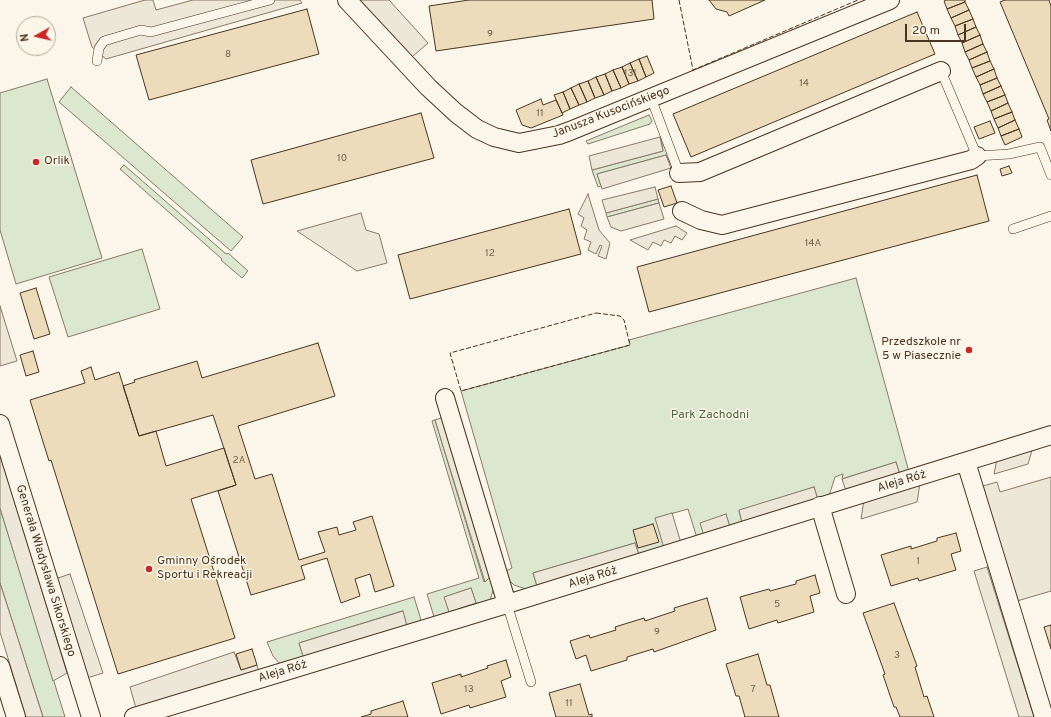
<!DOCTYPE html>
<html>
<head>
<meta charset="utf-8">
<style>
	body { margin:0 }
	#map { position:relative; width:1051px; height:717px; overflow:hidden; background:#fbf6e9; font-family:Overpass,sans-serif }
	canvas { display:block }
	.north { position:absolute; left:16px; top:16px; width:40px; height:40px; box-sizing:border-box; background:#fbf6e9; border:1px solid #b4a999; border-radius:50%; rotate:262deg; font-size:11px; font-weight:700; line-height:16px; text-align:center; color:#4a3520 }
	.north::after { content:''; display:block; margin:auto; width:14px; height:18px; background:#c62828; clip-path:polygon(50% 0,100% 100%,50% 72%,0 100%) }
	.scale { position:absolute; left:905px; top:24px; width:61px; height:18px; box-sizing:border-box; border:2px solid #4a3520; border-top:0; padding-left:5px; font-size:12px; line-height:14px; white-space:nowrap; color:#4a3520; -webkit-text-stroke:3px #fbf6e9; paint-order:stroke }
</style>
</head>
<body>
<div id="map">
<canvas width="1051" height="717"></canvas>
<div class="north">N</div>
<div class="scale">20 m</div>
</div>
<script>
const context = document.querySelector('canvas').getContext('2d');
context.lineJoin = 'round';
function fill(path, color) { context.fillStyle = color; context.fill(path, 'evenodd'); }
const poly = rows => new Path2D(rows.map(r => 'M' + r).join(''));
function trace(path, color, width, dash) { context.strokeStyle = color; context.lineWidth = width; context.lineCap = dash ? 'butt' : 'round'; context.setLineDash(dash || []); context.stroke(path); }
function drawText(font, color, halo, rows, align = 'center') {
  context.font = font + ' Overpass,sans-serif'; context.lineWidth = 3; context.setLineDash([]); context.textBaseline = 'middle'; context.strokeStyle = halo; context.fillStyle = color; for (const [text, x, y, turn = 0] of rows) {
    context.save(); context.translate(x, y); context.rotate((+turn || 0) * Math.PI / 180); context.textAlign = isNaN(turn) ? turn : align; if (halo) context.strokeText(text, 0, 0); context.fillText(text, 0, 0); context.restore();
  }
}
const green = poly([
	[47,79,102,258,16,284,0,230,0,93,47,79],
	[71,87,243,237,231,251,59,102,71,87],
	[649,115,652,121,650,124,588,144,586,141,649,115],
	[661,136,673,168,666,155,597,174,601,186,598,187,592,170,663,151,661,136],
	[124,165,226,254,228,253,248,271,242,278,221,260,222,259,120,169,124,165],
	[658,199,659,203,607,217,606,213,658,199],
	[142,249,160,309,68,337,49,277,142,249],
	[856,278,909,472,900,475,896,462,842,479,843,474,835,477,829,496,818,500,814,487,739,511,742,523,730,527,726,515,704,536,697,538,688,509,656,518,664,548,639,555,635,543,533,573,537,586,526,589,514,585,509,580,506,571,512,568,461,391,630,345,629,340,856,278],
	[435,420,484,582,491,576,493,591,490,600,480,604,476,603,471,588,445,597,449,612,446,617,435,620,427,594,479,578,432,421,435,420],
	[0,508,65,717,43,717,0,583,0,508],
	[414,597,421,620,419,623,407,626,402,611,299,643,304,659,280,664,273,656,267,642,414,597]
]);
fill(green, '#dce7d0');
trace(green, '#887966', 1);
const parking = poly([
	[145,0,153,0,156,10,193,0,300,0,302,3,106,59,92,47,83,18,145,0],
	[347,0,389,0,428,43,405,63,347,0],
	[660,137,663,151,592,170,589,156,660,137],
	[666,155,671,168,602,189,597,174,666,155],
	[655,187,658,199,606,213,602,200,655,187],
	[588,194,599,230,610,243,606,259,598,256,602,246,600,245,596,254,588,250,591,242,584,239,587,230,581,226,584,218,578,214,588,194],
	[659,203,664,219,621,231,611,227,607,217,659,203],
	[361,213,366,230,379,234,387,263,357,271,297,231,361,213],
	[676,226,687,233,682,240,675,236,671,243,664,240,661,246,653,242,648,250,630,240,676,226],
	[0,306,17,361,0,366,0,306],
	[444,417,491,576,485,582,435,420,444,417],
	[1033,447,1028,464,994,474,997,459,1033,447],
	[0,453,67,673,53,681,0,508,0,453],
	[896,462,900,475,846,491,842,479,896,462],
	[1051,477,1051,591,1017,601,983,486,997,482,1000,492,1051,477],
	[920,483,917,502,861,519,864,500,920,483],
	[814,487,818,500,742,523,739,510,814,487],
	[672,513,681,543,664,548,655,518,672,513],
	[726,514,730,527,704,536,700,523,726,514],
	[635,543,639,555,537,586,533,573,635,543],
	[987,567,1034,717,1019,717,974,571,987,567],
	[70,574,103,673,87,678,55,579,70,574],
	[0,583,43,717,26,717,0,632,0,583],
	[471,588,476,603,449,612,444,597,471,588],
	[403,611,407,626,304,659,299,643,403,611],
	[234,652,241,670,257,665,259,672,137,712,130,687,234,652]
]);
fill(parking, '#ede7d9');
trace(parking, '#887966', 1);
const building = poly([
	[469,0,652,0,654,19,436,51,429,6,469,0],
	[709,0,765,0,729,16,727,12,716,9,709,0],
	[946,0,965,0,965,2,947,9,944,1,946,0],
	[1005,0,1049,0,1051,6,1051,131,1047,120,1049,119,1000,2,1005,0],
	[965,2,969,10,951,18,947,9,965,2],
	[307,9,319,54,149,100,136,55,307,9],
	[969,10,973,19,955,26,951,18,969,10],
	[917,12,935,54,691,157,673,114,917,12],
	[973,19,976,27,958,35,955,26,973,19],
	[976,27,980,35,962,43,958,35,976,27],
	[980,35,983,44,965,52,962,43,980,35],
	[983,44,987,52,969,60,965,52,983,44],
	[987,52,990,61,972,68,969,60,987,52],
	[647,56,654,73,646,77,639,59,647,56],
	[639,59,646,77,638,81,630,63,639,59],
	[990,61,994,69,976,77,972,68,990,61],
	[630,63,638,81,629,84,622,67,630,63],
	[622,67,629,84,621,88,613,70,622,67],
	[994,69,997,78,980,85,976,77,994,69],
	[613,70,621,88,612,91,605,74,613,70],
	[605,74,612,91,604,95,596,77,605,74],
	[596,77,604,95,595,98,588,81,596,77],
	[997,78,1001,86,983,94,980,85,997,78],
	[588,81,595,98,587,102,579,84,588,81],
	[579,84,587,102,579,105,571,88,579,84],
	[1001,86,1005,95,987,102,983,94,1001,86],
	[571,88,579,105,570,109,563,92,571,88],
	[563,92,570,109,562,113,554,95,563,92],
	[1005,95,1008,103,991,111,987,102,1005,95],
	[541,99,543,105,556,100,563,115,531,128,522,125,516,110,541,99],
	[1008,103,1012,112,994,119,991,111,1008,103],
	[1012,112,1015,120,998,128,994,119,1012,112],
	[421,113,434,158,263,204,251,160,421,113],
	[1015,120,1019,129,1001,136,998,128,1015,120],
	[990,121,995,133,979,139,974,127,990,121],
	[1019,129,1022,137,1005,145,1001,136,1019,129],
	[1009,166,1012,173,1002,176,1000,169,1009,166],
	[977,175,989,221,649,312,637,267,977,175],
	[671,186,677,203,664,207,658,190,671,186],
	[569,209,581,254,410,299,398,255,569,209],
	[36,288,50,334,34,339,20,293,36,288],
	[318,343,335,396,238,426,255,479,272,474,299,560,325,552,318,532,337,527,339,535,356,530,353,522,372,516,394,586,375,592,370,574,355,579,360,596,341,603,327,558,301,566,305,579,251,595,218,491,236,485,213,415,139,436,123,386,135,382,134,380,197,361,202,378,318,343],
	[33,351,39,372,26,376,20,355,33,351],
	[91,367,95,380,119,372,139,436,156,431,166,466,224,448,236,485,191,499,235,638,118,674,51,460,49,461,30,400,85,383,81,371,91,367],
	[653,524,659,542,638,548,633,530,653,524],
	[956,533,961,551,951,554,956,570,919,581,918,578,891,586,881,555,911,546,911,549,937,541,937,538,956,533],
	[815,575,820,593,810,596,814,612,778,623,777,620,749,629,740,597,769,589,770,591,796,584,796,581,815,575],
	[707,598,716,630,654,652,653,649,627,657,627,660,591,671,586,655,576,659,570,641,589,635,590,638,616,630,615,627,644,618,645,621,675,611,674,608,707,598],
	[894,603,917,666,915,667,924,697,927,696,934,717,900,717,896,707,894,707,883,675,885,674,863,613,894,603],
	[1051,625,1051,649,1044,627,1051,625],
	[252,649,257,665,241,670,236,654,252,649],
	[758,654,767,685,770,685,779,717,745,717,739,696,736,696,726,664,758,654],
	[506,660,511,677,501,681,506,697,470,708,469,705,441,714,432,683,461,674,461,677,488,668,487,666,506,660],
	[580,684,589,715,592,714,592,717,556,717,549,693,580,684],
	[403,701,408,717,361,717,371,714,371,711,403,701]
]);
fill(building, '#ecdcbc');
trace(building, '#4a3520', 1);
const lane = poly([
	[97,61,99,48,104,41,141,30,151,32,270,0],
	[941,71,977,156,1009,154,1040,147,1051,175],
	[651,98,679,173],
	[1013,229,1051,216],
	[507,604,531,682]
]);
const street = poly([
	[347,0,428,87,456,113,477,129,494,137,519,143,559,135,570,131,890,0],
	[679,173,700,172,941,71],
	[682,211,701,220,722,225,971,160,977,156],
	[445,398,507,604],
	[0,424,91,717],
	[966,462,1044,717],
	[820,506,846,594],
	[0,666,16,717],
	[134,717,507,604,1051,435]
]);
trace(lane, '#4a3520', 10);
trace(street, '#4a3520', 20);
trace(lane, '#fbf6e9', 9);
trace(street, '#fbf6e9', 18);
trace(poly([
	[679,0,693,70,858,0],
	[596,313,620,316,624,320,630,345,461,391,450,353,596,313]
]), '#4a3520', 1, [5, 2]);
for (const [x, y, r, color] of [
	[36,162,4,"#c62828"],
	[969,350,4,"#c62828"],
	[149,569,4,"#c62828"]
]) { const dot = new Path2D(); dot.arc(x, y, r, 0, 2 * Math.PI); context.fillStyle = color; context.fill(dot); trace(dot, '#fbf6e9', 1.5); }
drawText('10px', '#725f47', null, [
	["9",490,35],
	["8",228,55],
	["13I",630,74],
	["14",804,84],
	["11",540,114],
	["10",342,159],
	["14A",813,244],
	["12",490,254],
	["2A",239,461],
	["1",918,562],
	["5",777,605],
	["9",657,633],
	["3",897,656],
	["13",469,690],
	["7",753,690],
	["11",569,704]
]);
drawText('12px', '#4a3520', '#fbf6e9', [
	["Janusza Kusocińskiego",611,113,-21],
	["Aleja Róż",902,482,-17],
	["Generała Władysława Sikorskiego",45,571,73],
	["Aleja Róż",593,578,-17],
	["Aleja Róż",283,672,-17]
]);
drawText('12px', '#4a3520', '#fbf6e9', [
	["Orlik",44,162],
	["Przedszkole nr",961,343,"right"],
	["5 w Piasecznie",961,357,"right"],
	["Gminny Ośrodek",157,562],
	["Sportu i Rekreacji",157,576]
], 'left');
drawText('12px', '#436837', '#fbf6e9', [
	["Park Zachodni",710,416]
]);
</script>
</body>
</html>
